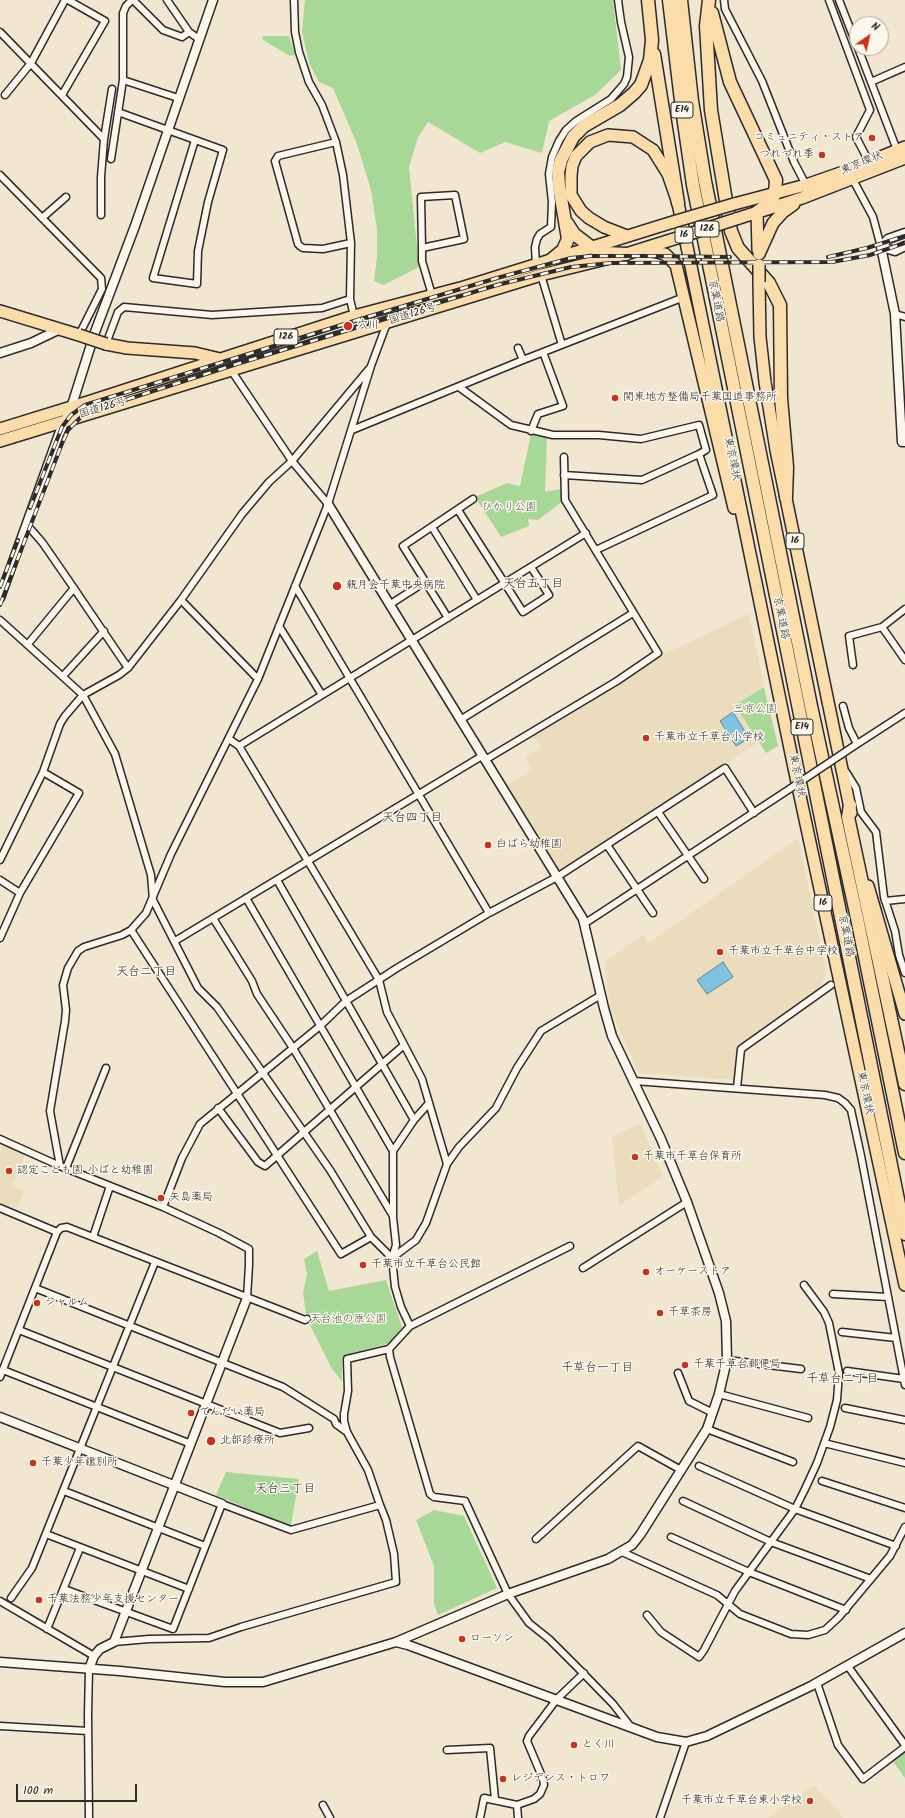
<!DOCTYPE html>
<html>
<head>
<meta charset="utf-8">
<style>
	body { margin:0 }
	#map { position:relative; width:905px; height:1818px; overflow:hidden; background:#f1e7d0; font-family:Kalam,sans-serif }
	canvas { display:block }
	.north { position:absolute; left:849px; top:16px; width:40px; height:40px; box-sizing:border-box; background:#fbf7ec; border:1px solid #a8a59f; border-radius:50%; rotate:34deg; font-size:11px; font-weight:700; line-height:16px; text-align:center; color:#2b2b2b }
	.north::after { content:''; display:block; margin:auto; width:14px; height:18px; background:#c8321e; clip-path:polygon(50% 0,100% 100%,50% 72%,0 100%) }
	.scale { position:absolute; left:16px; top:1784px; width:121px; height:18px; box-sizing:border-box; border:2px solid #2b2b2b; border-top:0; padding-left:5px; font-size:12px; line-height:14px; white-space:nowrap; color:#2b2b2b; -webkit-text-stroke:3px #fbf7ec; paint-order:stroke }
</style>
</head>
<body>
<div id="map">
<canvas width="905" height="1818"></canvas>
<div class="north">N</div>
<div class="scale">100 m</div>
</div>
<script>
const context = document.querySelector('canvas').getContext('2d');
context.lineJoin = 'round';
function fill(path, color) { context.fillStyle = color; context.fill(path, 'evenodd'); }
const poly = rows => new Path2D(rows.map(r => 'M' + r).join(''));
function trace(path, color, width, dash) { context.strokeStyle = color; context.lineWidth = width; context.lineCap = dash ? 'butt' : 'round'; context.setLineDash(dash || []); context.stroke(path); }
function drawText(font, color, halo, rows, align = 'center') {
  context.font = font + ' Kalam,"Klee One",sans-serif'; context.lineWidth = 3; context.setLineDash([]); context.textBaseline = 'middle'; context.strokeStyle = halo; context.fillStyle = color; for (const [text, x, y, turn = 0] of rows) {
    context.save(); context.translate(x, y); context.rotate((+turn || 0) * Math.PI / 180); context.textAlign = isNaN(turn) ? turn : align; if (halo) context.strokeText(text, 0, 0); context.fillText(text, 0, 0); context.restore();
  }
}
fill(poly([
	[749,614,764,686,735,705,759,742,564,869,559,869,507,785,533,770,525,757,541,747,532,734,622,682,662,655],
	[798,838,826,971,821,987,737,1048,734,1080,639,1073,611,1011,604,962,643,935,648,943,663,933],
	[641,1124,663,1177,619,1205,612,1136],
	[3,1146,5,1146,25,1154,12,1186,24,1192,16,1209,0,1203,0,1154],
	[814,1785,844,1818,768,1818]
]), '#eadcbd');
fill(poly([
	[305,0,613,0,621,70,595,95,549,121,542,153,505,142,480,153,428,122,418,137,409,167,419,267,384,285,374,281,377,257,377,229,371,190,357,144,333,88,319,82,309,63,302,32],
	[262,36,289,36,295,55,290,56,263,40],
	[531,434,547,436,545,492,561,489,562,502,538,520,528,519,529,526,501,537,475,497,507,483,520,486],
	[764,687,778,746,766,753,735,705],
	[317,1251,329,1291,386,1280,402,1327,390,1343,344,1355,342,1358,342,1382,331,1367,307,1319,303,1293,307,1274,304,1259],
	[226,1472,299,1479,291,1525,284,1524,216,1495],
	[434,1510,464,1516,497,1588,438,1615,434,1604,434,1566,416,1520],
	[905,1751,905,1778,892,1760]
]), '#a8d898');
const water = poly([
	[733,712,749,738,736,746,720,721,733,712],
	[723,962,733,977,707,994,697,980,723,962]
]);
fill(water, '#7fc3e0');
trace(water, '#5d8698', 1);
const minor = poly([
	[133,0,163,30,182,37,189,32],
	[167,0,189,32,199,39],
	[294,0,295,32,299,52,309,82,322,105,336,142,343,175,351,243,350,299,354,316],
	[724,0,725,9,762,81,794,162,806,185],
	[829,0,870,110,856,137,869,162],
	[839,0,857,46],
	[0,32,104,139],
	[858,48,897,150],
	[123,80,178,98],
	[871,82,905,67],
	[5,95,31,63,65,0],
	[62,95,105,21,68,0],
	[118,112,223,150,208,202,198,251,197,284,153,278,195,140],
	[336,142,278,156,275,161,298,244,300,246,303,248,323,249,351,243],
	[111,159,123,80,123,13,126,6,132,0],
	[0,175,101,278,102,289,79,335],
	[852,178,873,217,881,247],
	[101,215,101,177,104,139,112,89],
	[42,218,66,197],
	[422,248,464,239,455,195,421,197,422,248,422,261,432,295],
	[536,265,535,247,537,239,540,234,551,227,552,202,549,174,552,157,559,141,566,130,576,121,611,99,624,84,627,77,629,57,621,22,618,0],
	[541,275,562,345],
	[895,314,905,317],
	[106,344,118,312,124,307,212,315,322,308,350,299],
	[518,348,523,360],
	[231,370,292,461,328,504],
	[459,387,511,425,553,435,599,435,641,439,699,425,706,450,699,454],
	[352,430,523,360,684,297],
	[531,431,538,414,563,406,543,352],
	[564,475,642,480,699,454,713,495,596,550],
	[458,510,523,612,549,595,531,567],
	[27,525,42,542,69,581,128,668],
	[432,527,477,600],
	[295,586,489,913],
	[181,600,258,679],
	[389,605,425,582],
	[448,618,403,546,473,499],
	[0,620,83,695,115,754,151,875,153,900,198,988,217,1007,263,1073,330,1170,371,1237,392,1258,395,1287,401,1307,410,1326],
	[279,626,322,695],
	[882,627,905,660],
	[28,644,74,588],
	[853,665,849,636,882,627,905,609],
	[63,676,104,631],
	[843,706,849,728,857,744],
	[460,720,633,613],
	[229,739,239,746,379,980,387,1012,422,1079,447,1164],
	[239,746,586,533],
	[854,746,905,713],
	[485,760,617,681,658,653,565,500,564,457],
	[846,772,856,788,861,812,876,832,884,897,895,931,899,955,905,973],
	[658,812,704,879],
	[607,845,653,913],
	[0,860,43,772,60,724,65,716,83,695,119,675,128,668,181,600,242,514,269,482,292,461,369,369],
	[0,880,20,893],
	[277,880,414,1120],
	[246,898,393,1151,393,1217,396,1245,392,1258],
	[885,901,905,899],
	[213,918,252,981,257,994,293,1048,393,1216],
	[584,924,791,788],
	[131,930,341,1254,371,1237],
	[0,938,20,893,79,793,43,772],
	[175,941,482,756],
	[634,1081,825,1095,838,1098,845,1103,851,1110,861,1156,905,1385],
	[737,1088,741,1049,831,985],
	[218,1108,258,1162,265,1166,404,1045],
	[0,1139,60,1166,163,1207,219,1233,249,1249,249,1265,247,1298],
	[393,1151,414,1120,429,1103],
	[60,1166,50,1111,65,1021,66,1010,63,985,68,968,78,951,84,947,122,935,131,930,146,913,171,854,258,679,328,504,371,366,387,323],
	[66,1168,106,1068],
	[163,1207,182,1158,200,1124,320,1026,346,1001,397,968,489,913,557,877,725,768,754,813],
	[0,1208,57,1232],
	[93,1237,110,1186],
	[392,1258,416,1240,426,1223,447,1164,459,1147,496,1108,517,1068,541,1031,601,995],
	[583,1268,687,1202],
	[35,1288,283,1387,334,1419,336,1424,347,1432],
	[833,1294,888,1297],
	[19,1330,280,1433,309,1428],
	[842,1332,896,1338],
	[389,1349,390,1357,430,1494,434,1497,465,1501,508,1594,529,1623,549,1639,578,1668,613,1704,631,1727],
	[727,1360,801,1369],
	[3,1370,191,1444],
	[847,1371,904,1379],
	[678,1373,689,1401,713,1413],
	[0,1377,57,1232,61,1228,67,1227,285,1312,305,1320,307,1319],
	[719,1394,808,1418],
	[845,1408,905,1420],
	[707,1429,793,1462],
	[824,1443,905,1463],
	[699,1466,795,1509,896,1546],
	[822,1481,905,1508],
	[64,1491,205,1546],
	[683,1501,771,1542,871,1579],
	[46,1534,189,1589],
	[671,1537,749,1572,846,1610],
	[536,1539,638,1446,681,1470],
	[622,1552,717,1595,740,1614,791,1634,808,1635,825,1630,839,1617,890,1556,905,1527],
	[64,1589,173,1629,222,1504,291,1530,380,1505,368,1470,347,1432,344,1421,344,1414,348,1391,347,1359,389,1349,410,1326,570,1246],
	[11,1598,32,1568,155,1262],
	[0,1601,94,1656],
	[647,1615,661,1632,699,1657,704,1650,735,1591,795,1509,805,1489,817,1463,830,1427,837,1400,839,1373,829,1323,824,1312,804,1285],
	[47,1629,80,1548],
	[114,1642,149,1639,209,1638,241,1627,396,1582,394,1554,386,1520,380,1505],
	[847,1665,905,1745],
	[89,1669,88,1715,89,1818],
	[817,1683,838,1745,863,1779,905,1747],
	[0,1726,88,1731],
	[447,1750,490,1748,495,1799],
	[323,1805,330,1818],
	[517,1805,518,1818],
	[480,1818,484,1798,517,1805,534,1799,540,1794,544,1785,543,1779,527,1741,529,1736,557,1699,584,1673],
	[660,1818,686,1742]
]);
const tertiary = poly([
	[881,247,895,314,902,442,905,442],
	[881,247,888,239,905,233],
	[881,247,895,251,905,246],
	[0,353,31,343,58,330],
	[0,598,59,434,71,408,95,332,135,226,213,0],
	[0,1417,222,1504],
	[396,1642,408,1645,657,1737,686,1742,707,1736,811,1686,905,1633],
	[0,1662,120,1671,225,1682,263,1682,396,1642,508,1594,608,1559,632,1545,640,1535,707,1429,719,1394,727,1360,726,1321,719,1293,687,1202,661,1139,612,1036,604,1008,583,919,328,504],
	[89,1669,94,1656,100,1649,114,1642,247,1298]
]);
const trunk = poly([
	[734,204,806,185,849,170,905,147],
	[757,212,758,250],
	[736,219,802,198,905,158],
	[627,236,604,227,589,218,581,211,571,195,571,176,572,166,576,156,590,142,608,135,633,137,653,150,668,174,678,203,794,768,905,1285],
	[644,249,665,254,676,265,734,508],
	[759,254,773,223,783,212,794,204],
	[759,282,760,337,765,382,776,450,851,813],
	[0,311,79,335],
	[106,344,127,348,195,353,220,359],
	[0,429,91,401,354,316,464,287,673,222],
	[0,441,541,275,626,254,677,238],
	[868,886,905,1014]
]);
const motorway = poly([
	[669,0,682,109,693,185,905,1234],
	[681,0,692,101,705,181,811,706,857,918,905,1153],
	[709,0,706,26,711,110,731,231,738,248,769,283,780,305,781,398,787,467,786,497],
	[712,13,730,82,776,180,775,193,773,198,768,204,757,212],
	[654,54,678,203],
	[567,223,574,234,591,247,608,253,626,254],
	[551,260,563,250,568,239,559,186,558,172,561,160,573,137,584,126,620,105,634,93,641,85,650,60,652,40,648,0],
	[850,805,848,817,905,1084]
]);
trace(minor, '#2b2b2b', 9);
trace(tertiary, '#2b2b2b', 11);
trace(trunk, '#2b2b2b', 14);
trace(motorway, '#2b2b2b', 15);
trace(minor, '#fbf7ec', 6);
trace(tertiary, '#fbf7ec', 8);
trace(trunk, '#fbdcab', 11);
trace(motorway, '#fbdcab', 12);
const rail = poly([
	[828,257,867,248,905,236],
	[30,508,62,427,71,415,85,405,354,321,497,278,571,258,591,256,649,256,730,257],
	[0,587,18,540],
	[0,605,61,446,68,430,85,413,240,363,497,285,571,267,611,263,832,262,870,255,905,243]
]);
trace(rail, '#2b2b2b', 4);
trace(rail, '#fbf7ec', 2.5, [8]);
const minorBridge = poly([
	[791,788,854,746]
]);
const trunkBridge = poly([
	[673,222,734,204],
	[677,238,736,219],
	[759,265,759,282],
	[79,335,106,344]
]);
trace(minorBridge, '#2b2b2b', 9, []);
trace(trunkBridge, '#2b2b2b', 14, []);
trace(minorBridge, '#fbf7ec', 6);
trace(trunkBridge, '#fbdcab', 11);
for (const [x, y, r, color] of [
	[872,138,4,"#c8321e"],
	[822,155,4,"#c8321e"],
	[348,326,5,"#c8321e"],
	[615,398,4,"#c8321e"],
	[337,586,5,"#c8321e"],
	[646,738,4,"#c8321e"],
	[488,845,4,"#c8321e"],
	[720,952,4,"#c8321e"],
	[635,1157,4,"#c8321e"],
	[9,1171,4,"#c8321e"],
	[161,1198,4,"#c8321e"],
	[363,1265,4,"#c8321e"],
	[646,1272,4,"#c8321e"],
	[37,1303,4,"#c8321e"],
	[660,1313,4,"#c8321e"],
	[685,1365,4,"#c8321e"],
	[191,1413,4,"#c8321e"],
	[211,1441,5,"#c8321e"],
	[33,1463,4,"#c8321e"],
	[39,1600,4,"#c8321e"],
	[462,1639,4,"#c8321e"],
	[574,1745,4,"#c8321e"],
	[503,1779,4,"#c8321e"],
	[810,1801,4,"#c8321e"]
]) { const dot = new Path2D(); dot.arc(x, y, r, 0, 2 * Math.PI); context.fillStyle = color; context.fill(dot); trace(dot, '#fbf7ec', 1.5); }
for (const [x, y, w] of [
	[682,110,22],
	[707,229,24],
	[684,235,18],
	[286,337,24],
	[795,541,18],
	[802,727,22],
	[823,903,18]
]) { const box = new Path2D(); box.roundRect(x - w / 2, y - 8, w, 16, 3); context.fillStyle = '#fbf7ec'; context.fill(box); trace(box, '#2b2b2b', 1); }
drawText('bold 10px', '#2b2b2b', null, [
	["E14",682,110],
	["126",707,229],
	["16",684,235],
	["126",286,337],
	["16",795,541],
	["E14",802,727],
	["16",823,903]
]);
drawText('11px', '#2b2b2b', '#fbf7ec', [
	["コミュニティ・ストア",864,138,"right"],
	["つれづれ季",814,155,"right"],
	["穴川",357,326],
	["関東地方整備局千葉国道事務所",623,398],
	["親月会千葉中央病院",346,586],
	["千葉市立千草台小学校",654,738],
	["白ばら幼稚園",496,845],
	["千葉市立千草台中学校",728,952],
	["千葉市千草台保育所",643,1157],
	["認定こども園 小ばと幼稚園",17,1171],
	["矢島薬局",169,1198],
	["千葉市立千草台公民館",371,1265],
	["オーケーストア",654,1272],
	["シャルム",45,1303],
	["千草茶房",668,1313],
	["千葉千草台郵便局",693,1365],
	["てんだい薬局",199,1413],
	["北部診療所",220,1441],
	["千葉少年鑑別所",41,1463],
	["千葉法務少年支援センター",47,1600],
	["ローソン",470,1639],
	["とく川",582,1745],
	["レジデンス・トロワ",511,1779],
	["千葉市立千草台東小学校",802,1801,"right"]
], 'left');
drawText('11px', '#2b2b2b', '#fbf7ec', [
	["東京環状",862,164,-22],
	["京葉道路",715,301,79],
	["国道126号",413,315,-17],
	["国道126号",103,409,-16],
	["東京環状",731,459,78],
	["京葉道路",780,618,78],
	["東京環状",796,776,78],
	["京葉道路",845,936,79],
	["東京環状",864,1093,78]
]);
drawText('11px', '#4a5646', '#fbf7ec', [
	["ひかり公園",509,508],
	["三京公園",755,710],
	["天台池の原公園",348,1320]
]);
drawText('12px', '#2b2b2b', '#fbf7ec', [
	["天台五丁目",533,585],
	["天台四丁目",412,819],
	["天台二丁目",146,973],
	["千草台一丁目",597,1369],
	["千草台二丁目",842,1380],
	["天台三丁目",285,1490]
]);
</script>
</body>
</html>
